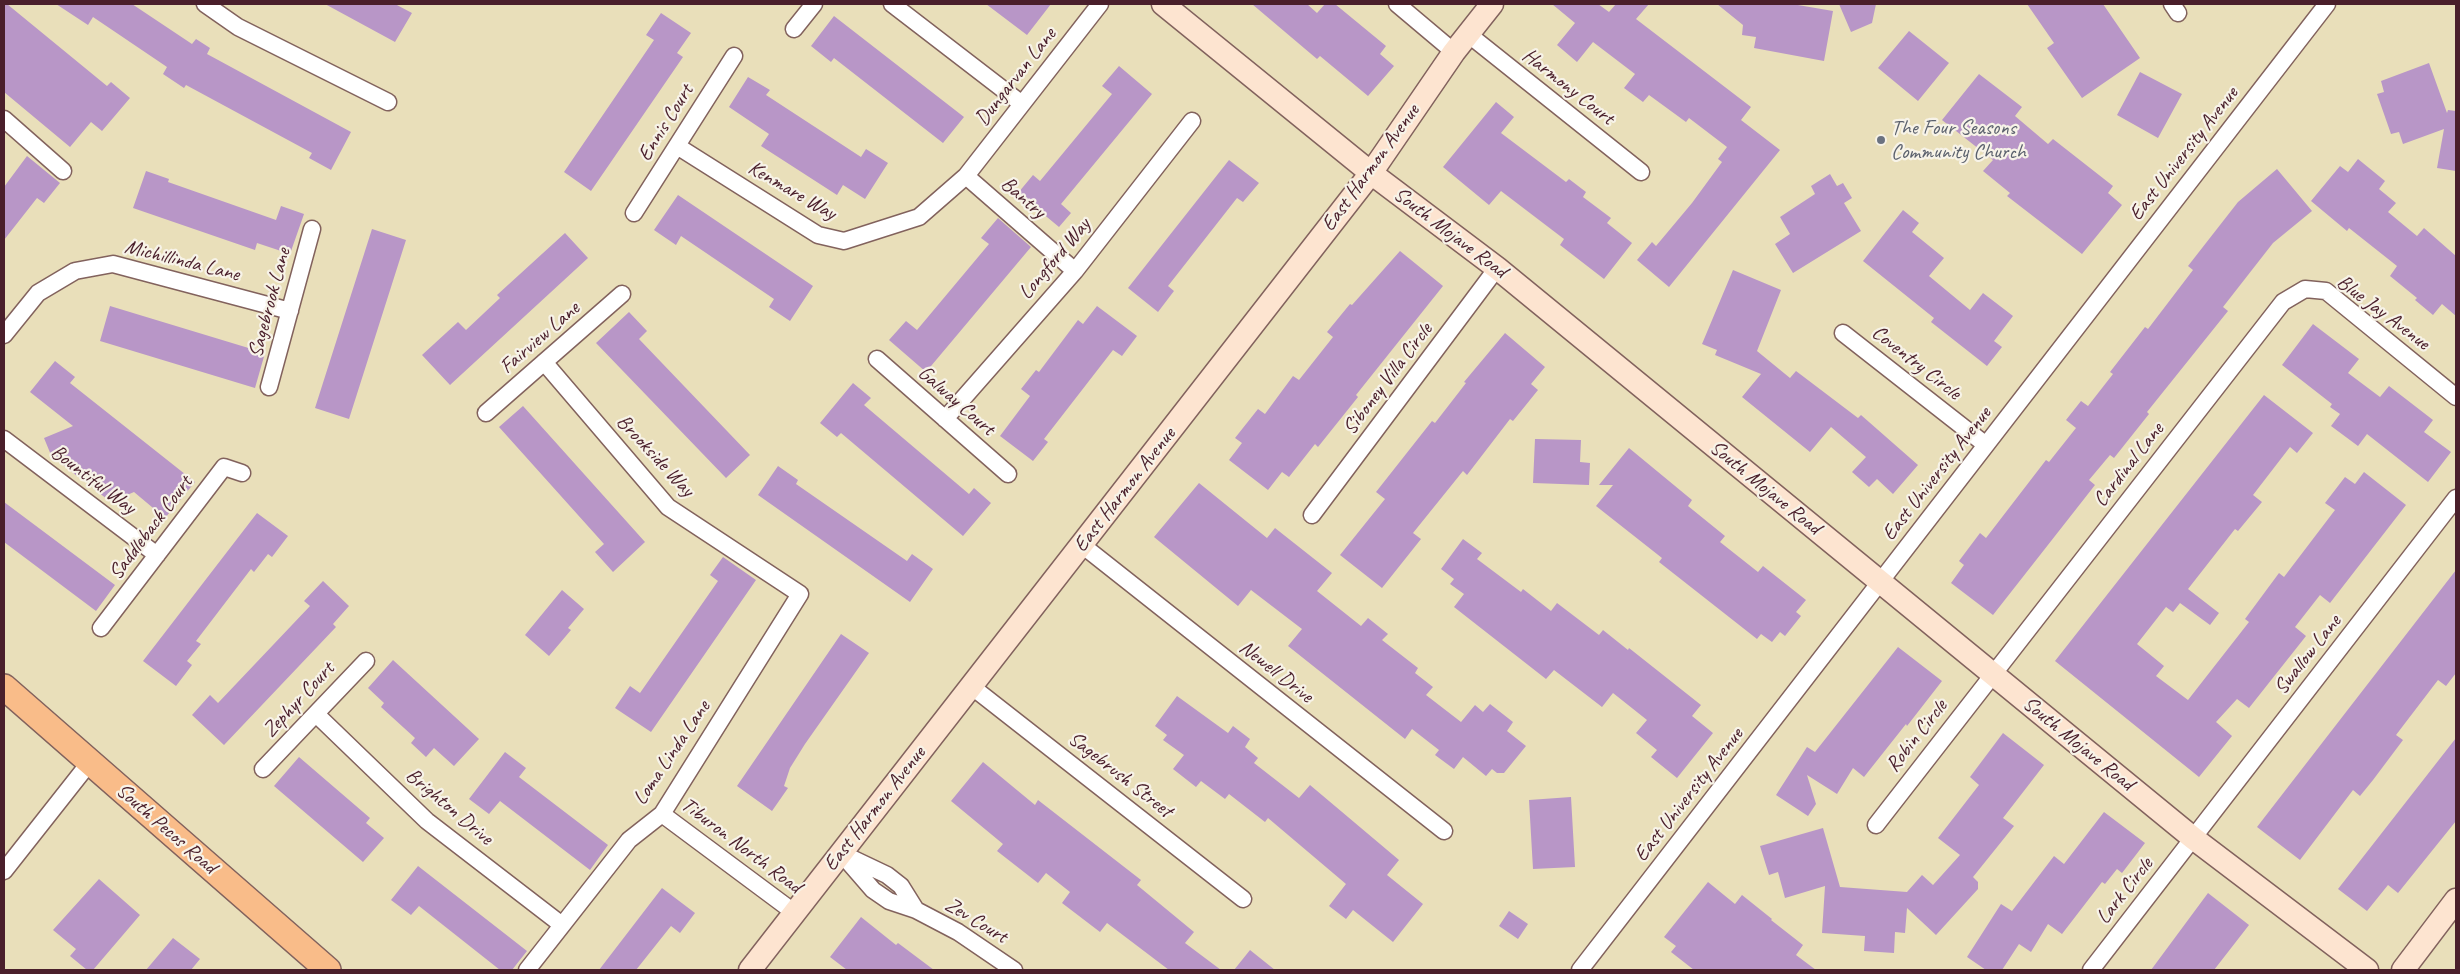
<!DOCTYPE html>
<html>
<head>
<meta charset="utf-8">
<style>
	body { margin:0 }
	#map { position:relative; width:2460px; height:974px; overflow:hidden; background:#e9dfba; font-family:Caveat,sans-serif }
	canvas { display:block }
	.frame { position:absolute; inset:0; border:5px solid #4a1f2b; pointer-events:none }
</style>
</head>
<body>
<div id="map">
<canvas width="2460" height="974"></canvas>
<div class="frame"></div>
</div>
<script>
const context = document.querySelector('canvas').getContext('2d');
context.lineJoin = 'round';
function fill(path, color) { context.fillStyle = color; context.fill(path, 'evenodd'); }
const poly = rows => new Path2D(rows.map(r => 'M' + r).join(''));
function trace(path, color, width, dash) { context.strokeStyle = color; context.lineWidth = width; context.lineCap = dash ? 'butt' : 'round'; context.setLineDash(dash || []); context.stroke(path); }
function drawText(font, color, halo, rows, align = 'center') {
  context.font = font + ' Caveat,sans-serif'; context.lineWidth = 4.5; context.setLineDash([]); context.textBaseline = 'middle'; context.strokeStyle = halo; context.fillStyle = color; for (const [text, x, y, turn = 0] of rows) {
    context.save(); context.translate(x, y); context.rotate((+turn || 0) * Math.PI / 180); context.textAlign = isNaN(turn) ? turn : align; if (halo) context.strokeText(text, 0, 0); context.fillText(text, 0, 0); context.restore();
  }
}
fill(poly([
	[4,4,7,4,107,86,111,82,130,98,102,131,91,122,70,147,4,92],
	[56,4,132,4,192,44,196,39,210,48,207,54,351,132,331,170,309,158,312,153,186,85,184,88,163,74,167,67,93,17,88,25],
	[325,4,395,4,412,13,395,42],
	[986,4,1051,4,1027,35],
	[1252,4,1307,4,1317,13,1325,4,1335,4,1386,46,1380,54,1394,66,1368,96,1320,56,1317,59],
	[1552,4,1598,4,1609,12,1616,4,1649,4,1636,19,1751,107,1741,120,1780,150,1669,287,1637,260,1652,242,1656,246,1692,203,1722,162,1718,159,1727,147,1689,118,1686,122,1649,95,1643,102,1624,88,1635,74,1593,42,1577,62,1557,45,1575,23],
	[1717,4,1792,4,1833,11,1824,61,1754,48,1756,37,1742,35,1743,25],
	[1839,4,1876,4,1872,23,1851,32],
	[2027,4,2103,4,2140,58,2082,98,2047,48,2054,43],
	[661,13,691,33,677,53,683,57,591,191,564,172,654,40,646,35],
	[834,16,964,117,943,143,834,58,831,62,811,46],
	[1909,31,1949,63,1918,101,1878,68],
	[2429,63,2447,113,2448,110,2456,111,2456,171,2437,168,2444,129,2403,144,2399,132,2391,134,2377,94,2384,92,2381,81],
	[1119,66,1152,94,1061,204,1071,213,1059,227,1018,193,1033,175,1040,181,1112,94,1102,86],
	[2140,72,2182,94,2158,138,2117,115],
	[1979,74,2022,107,2015,116,2048,144,2053,139,2113,186,2108,193,2122,205,2082,254,2007,196,2010,193,1983,171,1993,160,1942,120],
	[748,77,770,90,766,95,861,157,866,149,888,163,865,199,843,185,837,195,761,146,769,134,729,107],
	[1496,102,1514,117,1501,133,1566,182,1569,179,1586,192,1583,197,1611,218,1607,223,1632,243,1604,279,1560,245,1564,239,1501,191,1489,205,1443,167],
	[27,156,60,183,44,203,37,198,4,240,4,187],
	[2358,159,2385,181,2379,189,2396,203,2388,212,2417,236,2424,228,2456,256,2456,316,2442,304,2433,315,2415,300,2417,298,2390,276,2397,266,2349,228,2347,231,2311,201,2340,166,2348,172],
	[1229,160,1259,183,1243,202,1237,198,1168,286,1174,291,1158,312,1128,288],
	[2277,169,2312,211,2273,243,2223,307,2228,311,2147,412,2149,414,2114,458,2110,455,2089,480,2095,485,1993,615,1951,583,1964,565,1959,561,1980,533,1986,538,2046,460,2049,462,2076,428,2066,420,2081,401,2088,406,2113,374,2110,372,2145,327,2148,329,2193,270,2188,266,2238,202],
	[146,171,169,179,168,182,276,220,281,206,304,214,290,254,257,243,255,250,133,208],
	[1830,174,1837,186,1843,183,1852,198,1844,203,1861,231,1793,273,1775,244,1790,234,1780,217,1815,194,1811,186],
	[678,195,813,286,790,321,769,307,774,299,681,236,676,245,654,230],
	[1903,210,1919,223,1912,232,1944,258,1929,276,1970,310,1983,293,2013,316,1994,341,2002,347,1987,366,1931,322,1934,318,1863,261],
	[998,218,1031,247,926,372,889,340,906,321,917,330,989,244,981,238],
	[372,229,406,240,349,419,315,408],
	[565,233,588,258,450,385,422,355,458,322,466,330,500,298,497,295],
	[1400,251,1443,286,1356,395,1358,397,1318,447,1315,444,1289,477,1282,472,1268,490,1229,460,1242,443,1235,438,1258,409,1265,414,1293,376,1299,380,1333,337,1327,332,1350,304,1352,305],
	[1733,270,1781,290,1757,351,1790,378,1796,371,1858,418,1861,415,1918,465,1893,494,1877,479,1869,487,1852,472,1866,457,1831,427,1810,452,1742,397,1761,374,1715,355,1717,350,1702,344],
	[110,306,265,353,255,388,100,341],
	[1097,306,1137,336,1122,356,1113,350,1044,439,1048,442,1033,461,1000,436,1030,396,1021,389,1036,370,1039,372,1078,320,1083,324],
	[629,312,647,331,639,339,750,455,726,478,596,343],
	[2313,324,2359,359,2348,373,2380,397,2389,386,2433,420,2424,432,2451,452,2428,482,2367,434,2358,446,2331,426,2340,414,2330,407,2332,404,2282,365],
	[1505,333,1545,367,1531,384,1538,390,1513,421,1510,419,1467,475,1463,471,1413,533,1421,539,1382,588,1340,555,1385,499,1376,492,1432,421,1435,423,1466,383,1464,382],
	[55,361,75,377,70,383,195,482,165,518,134,492,111,502,94,489,87,471,77,476,51,455,44,438,73,426,30,392],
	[853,383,871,398,864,405,969,494,974,488,991,503,963,536,841,433,837,437,820,423],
	[2264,395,2313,433,2297,453,2290,447,2253,495,2262,502,2238,531,2235,529,2188,589,2219,613,2210,625,2180,603,2173,612,2166,607,2137,644,2164,666,2156,676,2188,700,2249,622,2245,619,2279,573,2284,577,2335,510,2325,503,2345,477,2355,484,2364,472,2406,505,2330,603,2320,595,2295,627,2306,636,2249,708,2237,699,2216,722,2232,736,2199,777,2055,661],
	[523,406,645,542,613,572,595,552,604,544,499,427],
	[1535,439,1581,440,1580,462,1590,463,1589,485,1533,483],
	[1629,448,1692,500,1688,506,1725,536,1720,542,1758,572,1763,566,1806,600,1796,612,1801,616,1785,636,1780,632,1772,642,1761,634,1757,639,1659,562,1662,558,1596,506,1613,485,1599,485],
	[778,466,798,480,796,484,907,561,912,554,933,569,910,602,758,495],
	[1199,483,1267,538,1275,528,1332,573,1317,591,1361,626,1368,618,1388,634,1382,640,1418,668,1415,673,1433,687,1426,695,1461,722,1475,705,1483,712,1490,704,1513,722,1507,731,1526,746,1504,773,1497,773,1492,769,1486,776,1463,757,1454,769,1435,755,1439,750,1412,729,1405,739,1288,646,1302,629,1251,590,1238,606,1154,537],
	[4,502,115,585,96,611,4,542],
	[257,513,288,536,272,557,268,554,254,572,251,569,196,641,201,644,187,661,192,665,176,686,143,661],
	[1463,539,1482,553,1477,559,1521,592,1523,589,1551,611,1557,603,1599,635,1603,630,1628,650,1629,648,1701,705,1692,716,1713,733,1677,778,1651,757,1657,750,1636,733,1647,720,1613,693,1602,707,1554,670,1546,679,1454,607,1464,594,1450,584,1454,579,1441,569],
	[723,557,756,580,651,732,615,708,630,686,640,693,718,581,710,575],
	[2456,570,2456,673,2446,686,2438,680,2396,735,2403,740,2373,780,2360,796,2353,790,2300,860,2257,827],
	[323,581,349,606,333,624,336,627,224,745,192,715,210,695,218,703,310,606,304,601],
	[562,590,584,609,568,628,571,630,549,656,525,635],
	[841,634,869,653,805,744,790,768,784,786,788,788,772,811,737,786],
	[1898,647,1942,681,1907,726,1906,724,1864,777,1853,768,1837,794,1807,775,1816,804,1808,816,1776,795,1807,747,1815,752],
	[393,660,479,739,454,766,434,748,426,757,411,743,415,738,381,707,384,703,368,688],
	[1177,696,1228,733,1233,726,1250,739,1245,747,1258,758,1254,763,1299,798,1310,785,1399,860,1387,875,1423,904,1393,942,1353,910,1346,919,1329,906,1346,884,1268,818,1265,822,1229,794,1225,799,1201,781,1196,787,1173,769,1184,755,1163,740,1167,735,1155,726],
	[2003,733,2044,765,2003,818,2014,826,1973,877,1978,882,1978,889,1936,935,1907,908,1905,933,1895,932,1894,953,1864,951,1865,936,1822,933,1825,886,1785,898,1778,872,1769,875,1760,846,1823,828,1840,887,1907,892,1922,875,1933,885,1960,855,1938,838,1979,785,1970,777],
	[2456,738,2456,821,2398,893,2388,885,2367,911,2338,889],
	[505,752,526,768,519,777,608,845,590,870,500,801,489,814,469,799],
	[299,757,370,818,366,823,384,838,363,862,274,786],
	[983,762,1035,805,1038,800,1141,880,1137,885,1194,932,1185,943,1221,970,1169,970,1107,923,1100,932,1062,903,1070,892,1046,873,1038,883,997,851,1003,844,951,801],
	[1571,797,1575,867,1533,869,1529,800],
	[2104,812,2145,843,2122,873,2117,869,2105,884,2102,882,2062,934,2048,924,2031,952,2019,944,2002,970,1986,970,1967,957,2001,904,2012,911,2054,856,2064,864],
	[418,866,527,951,512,970,500,970,419,906,411,915,391,900],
	[99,879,140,915,93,970,87,970,70,956,76,949,53,930],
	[1708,882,1735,904,1742,895,1772,919,1771,920,1803,945,1796,955,1816,970,1694,970,1671,952,1676,946,1664,937],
	[662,888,695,913,680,933,671,926,636,970,599,970],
	[2208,893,2249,925,2214,970,2151,970],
	[1509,911,1528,924,1518,939,1499,926],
	[861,917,896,945,898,943,934,970,847,970,830,957],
	[173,938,200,959,191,970,146,970],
	[1250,950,1275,970,1234,970]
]), '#b896c7');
const street = poly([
	[205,4,238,27,388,102],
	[892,4,1022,104],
	[1397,4,1454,52],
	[2172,4,2178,13],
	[794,29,814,4],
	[1468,34,1641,172],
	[4,119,63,171],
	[677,146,818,235,844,241,919,217,966,176,1100,4],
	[966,176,1075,271],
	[634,213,734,56],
	[1843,333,1986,445],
	[4,335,38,293,75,271,113,264,290,311],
	[877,359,1008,474],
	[269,387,312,229],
	[486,413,622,294],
	[945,419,1075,271,1192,121],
	[4,439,157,555],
	[1312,515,1497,268],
	[1082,545,1444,831],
	[101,628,224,467,242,473],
	[971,686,1243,899],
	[316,714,427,821,562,925],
	[263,769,366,661],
	[662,814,795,913],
	[1876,825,2283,302,2305,289,2326,291,2456,397],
	[840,852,873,890,889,901,916,910,958,932,1014,970],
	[847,856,887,875,901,886,916,910],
	[4,871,90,762],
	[527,970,629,840,662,814,800,594,668,507,544,362],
	[1580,970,2327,4],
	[2091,970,2456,498]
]);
const secondary = poly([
	[1163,4,1371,173,1497,268,2193,838,2367,970],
	[750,970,1371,173,1454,52,1492,4],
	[2403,970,2456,900]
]);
const primary = poly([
	[4,687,328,970]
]);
trace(street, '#82625d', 19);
trace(secondary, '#82625d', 25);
trace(primary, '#82625d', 28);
trace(street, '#fff', 16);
trace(secondary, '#fde4d0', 22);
trace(primary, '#f9bc89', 25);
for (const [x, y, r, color] of [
	[1881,140,5,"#6b7280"]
]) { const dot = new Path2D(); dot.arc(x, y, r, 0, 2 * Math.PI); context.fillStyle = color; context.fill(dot); trace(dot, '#f7f3e8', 2); }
drawText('21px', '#4a1f2b', '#f7f3e8', [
	["Dungarvan Lane",1016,77,-52],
	["Harmony Court",1568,87,38],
	["Ennis Court",666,123,-58],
	["East University Avenue",2184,154,-52],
	["East Harmon Avenue",1371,168,-54],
	["Kenmare Way",792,191,30],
	["Bantry",1023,198,41],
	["South Mojave Road",1450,233,37],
	["Longford Way",1055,259,-50],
	["Michillinda Lane",182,261,14],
	["Sagebrook Lane",270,303,-75],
	["Blue Jay Avenue",2383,313,37],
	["Fairview Lane",540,338,-41],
	["Coventry Circle",1916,363,38],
	["Siboney Villa Circle",1388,379,-53],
	["Galway Court",956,401,41],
	["Brookside Way",655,456,47],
	["Cardinal Lane",2129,465,-52],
	["East University Avenue",1937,474,-52],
	["Bountiful Way",93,480,37],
	["South Mojave Road",1765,488,39],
	["East Harmon Avenue",1125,490,-52],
	["Saddleback Court",151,528,-53],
	["Swallow Lane",2308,655,-52],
	["Newell Drive",1276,672,38],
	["Zephyr Court",299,700,-47],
	["Robin Circle",1917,736,-52],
	["South Mojave Road",2078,744,39],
	["Loma Linda Lane",672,753,-56],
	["Sagebrush Street",1120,775,38],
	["East University Avenue",1689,795,-52],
	["Brighton Drive",449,807,40],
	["East Harmon Avenue",875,809,-52],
	["South Pecos Road",166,829,41],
	["Tiburon North Road",741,846,37],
	["Lark Circle",2125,891,-52],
	["Zev Court",976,921,31]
]);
drawText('21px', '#5b616d', '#f7f3e8', [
	["The Four Seasons",1891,128],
	["Community Church",1891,152]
], 'left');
</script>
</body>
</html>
